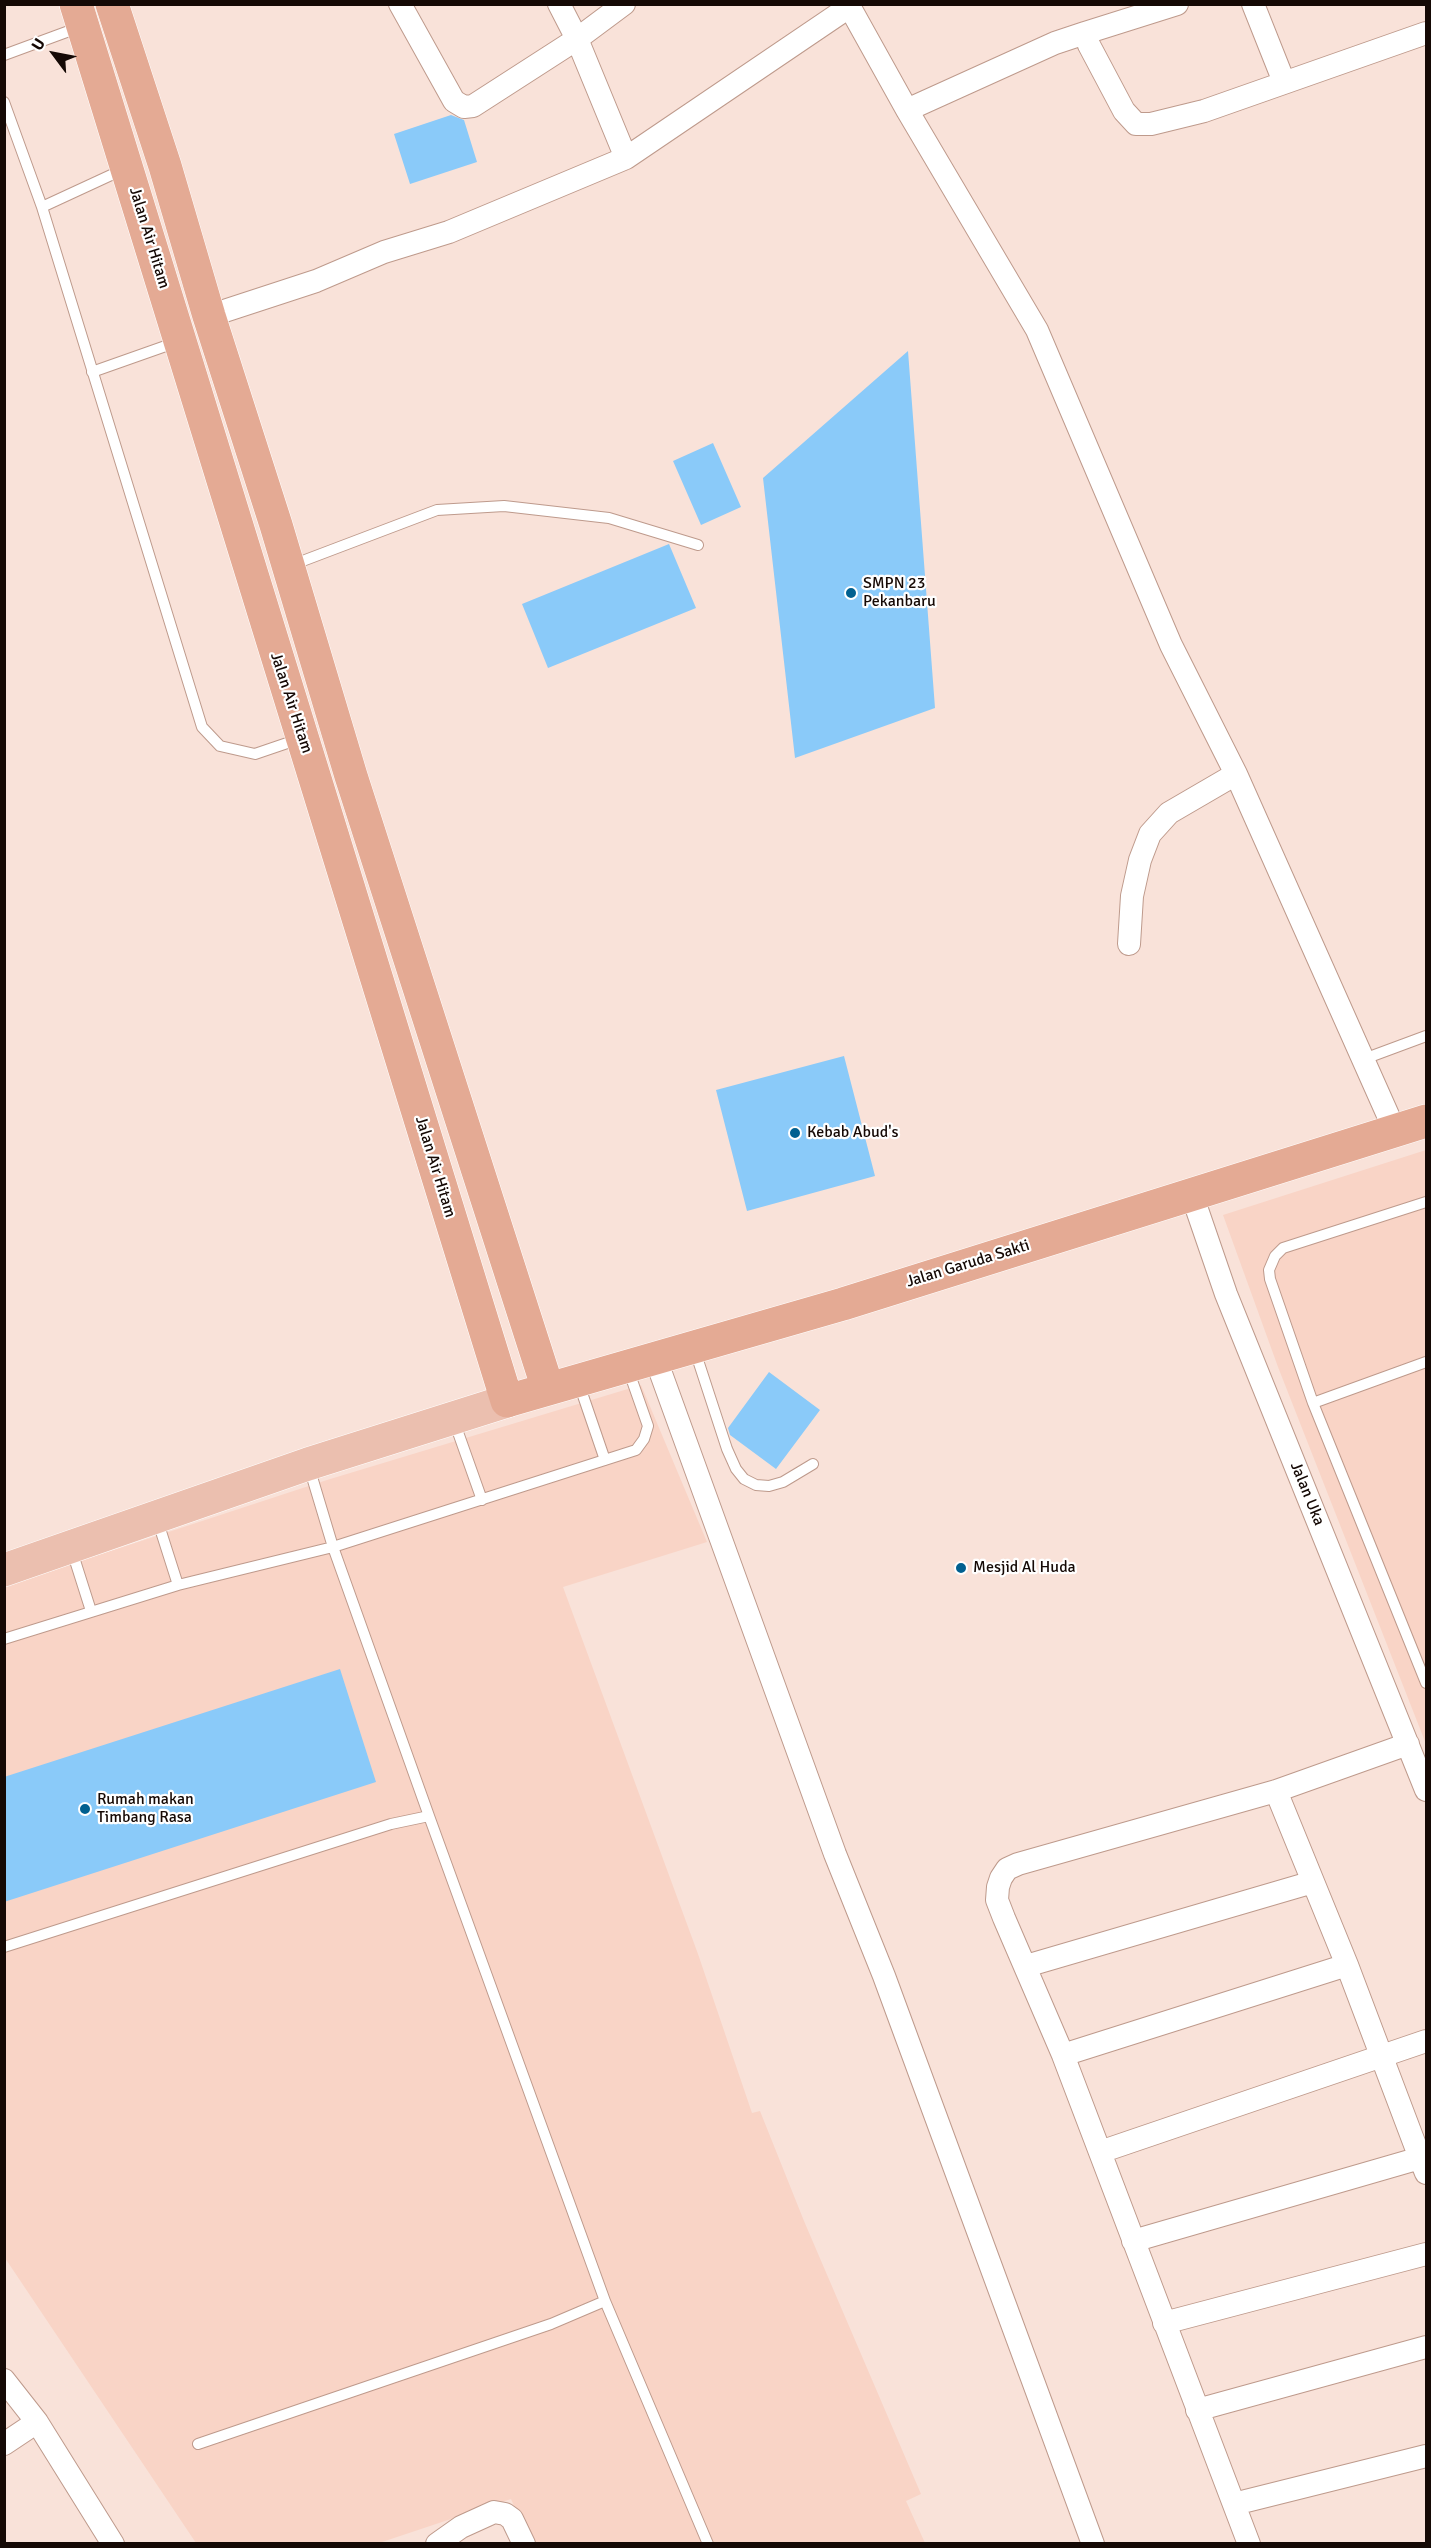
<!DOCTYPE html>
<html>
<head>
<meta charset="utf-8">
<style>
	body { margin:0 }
	#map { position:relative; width:1431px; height:2548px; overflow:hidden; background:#f9e2d9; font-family:Signika,sans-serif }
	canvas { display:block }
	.frame { position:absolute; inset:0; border:6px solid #150905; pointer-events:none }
	.north { position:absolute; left:24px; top:24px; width:60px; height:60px; -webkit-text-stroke:4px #fff; paint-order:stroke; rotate:302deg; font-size:16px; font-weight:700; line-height:24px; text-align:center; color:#150905 }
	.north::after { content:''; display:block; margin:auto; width:21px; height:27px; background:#150905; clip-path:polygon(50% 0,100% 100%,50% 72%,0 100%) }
</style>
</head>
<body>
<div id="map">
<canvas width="1431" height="2548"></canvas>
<div class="frame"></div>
<div class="north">U</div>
</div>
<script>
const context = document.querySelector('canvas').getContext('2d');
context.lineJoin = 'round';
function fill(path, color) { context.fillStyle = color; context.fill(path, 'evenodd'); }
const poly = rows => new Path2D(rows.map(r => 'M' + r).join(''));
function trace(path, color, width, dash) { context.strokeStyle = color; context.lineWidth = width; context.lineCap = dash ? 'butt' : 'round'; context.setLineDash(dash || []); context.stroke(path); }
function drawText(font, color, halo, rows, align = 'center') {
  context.font = font + ' Signika,sans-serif'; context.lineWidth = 4.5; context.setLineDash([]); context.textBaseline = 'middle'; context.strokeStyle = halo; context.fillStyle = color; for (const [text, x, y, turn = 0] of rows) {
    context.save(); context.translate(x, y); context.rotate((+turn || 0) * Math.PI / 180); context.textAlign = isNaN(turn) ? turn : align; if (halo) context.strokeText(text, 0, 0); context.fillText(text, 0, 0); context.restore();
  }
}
fill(poly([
	[1426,1150,1426,1744,1278,1367,1223,1215],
	[641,1385,707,1542,563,1587,698,1954,752,2113,760,2111,804,2221,921,2494,906,2501,925,2543,530,2543,511,2499,379,2543,196,2543,5,2258,4,1586,327,1480]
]), '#f9d4c6');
fill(poly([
	[451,115,464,120,477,162,410,184,394,134],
	[908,351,935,708,795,758,763,478],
	[713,443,741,507,701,525,673,461],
	[669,544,696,608,548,668,522,604],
	[844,1056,875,1176,747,1211,716,1090],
	[769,1372,820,1410,776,1469,730,1435,728,1428],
	[340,1669,376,1782,4,1902,4,1777]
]), '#8acaf9');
const service = poly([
	[4,55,80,27],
	[4,102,42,207,202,727,220,746,255,754,299,739],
	[42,207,122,170],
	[92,372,177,342],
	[292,565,437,510,504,506,609,518,698,545],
	[1364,1059,1426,1036],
	[1426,1202,1283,1248,1275,1256,1269,1270,1270,1279,1313,1403,1426,1683],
	[695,1351,727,1449,736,1469,744,1479,756,1485,769,1486,783,1482,813,1464],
	[579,1384,605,1460],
	[1313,1403,1426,1362],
	[454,1421,482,1500],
	[157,1519,178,1585],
	[71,1548,91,1611],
	[4,1639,178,1585,333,1547,636,1450,644,1439,648,1426,628,1369],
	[4,1947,391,1824,429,1816,333,1547,309,1467],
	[605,2301,708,2544],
	[198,2444,551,2324,605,2301,429,1816]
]);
const minor = poly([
	[400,4,454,101,464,107,473,106,577,39,559,4],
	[848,4,907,110,1037,330,1171,645,1236,774,1395,1131],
	[1253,4,1284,82],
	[1085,33,1177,4],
	[907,110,1055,43,1085,33,1089,45,1124,111,1136,124,1151,124,1204,111,1426,33],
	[626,158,849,7],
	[209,316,316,281,384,252,449,232,626,158,577,39,624,4],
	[1129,944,1132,896,1140,860,1150,834,1169,813,1236,774],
	[1192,1195,1226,1294,1426,1790],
	[655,1357,835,1854,884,1976,1093,2544],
	[1276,1791,1347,1965,1420,2158],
	[1026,1966,1313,1882],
	[1063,2055,1347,1965],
	[1100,2152,1426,2041],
	[1133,2241,1420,2158,1426,2173],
	[1164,2323,1426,2254],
	[4,2380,37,2422,113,2544],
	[1197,2410,1426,2347],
	[4,2444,37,2422],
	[1234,2504,1426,2456],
	[437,2544,461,2527,494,2512,505,2514,512,2519,524,2544],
	[1249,2544,1063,2055,1004,1918,997,1900,998,1887,1001,1878,1007,1869,1018,1864,1276,1791,1408,1744]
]);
const primary = poly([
	[4,1570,308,1464,507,1401]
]);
const trunk = poly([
	[76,4,507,1401,843,1304,1426,1121],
	[112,4,165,166,209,316,276,525,351,776,548,1389]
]);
trace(service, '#be9a8c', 12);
trace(minor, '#be9a8c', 24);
trace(primary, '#fff', 34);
trace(trunk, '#fff', 34);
trace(service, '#fff', 10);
trace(minor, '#fff', 22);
trace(primary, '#ebbfaf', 33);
trace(trunk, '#e4aa94', 33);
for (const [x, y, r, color] of [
	[851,593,6,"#016090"],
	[795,1133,6,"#016090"],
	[961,1568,6,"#016090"],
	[85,1809,6,"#016090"]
]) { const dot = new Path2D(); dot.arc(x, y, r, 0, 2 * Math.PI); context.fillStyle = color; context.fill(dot); trace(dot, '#fff', 2); }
drawText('16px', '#150905', '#fff', [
	["Jalan Air Hitam",149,238,73],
	["Jalan Air Hitam",291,703,72],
	["Jalan Air Hitam",435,1167,73],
	["Jalan Garuda Sakti",968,1264,-17],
	["Jalan Uka",1307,1494,68]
]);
drawText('16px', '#150905', '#fff', [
	["SMPN 23",863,584],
	["Pekanbaru",863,602],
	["Kebab Abud's",807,1133],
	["Mesjid Al Huda",973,1568],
	["Rumah makan",97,1800],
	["Timbang Rasa",97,1818]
], 'left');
</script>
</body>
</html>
